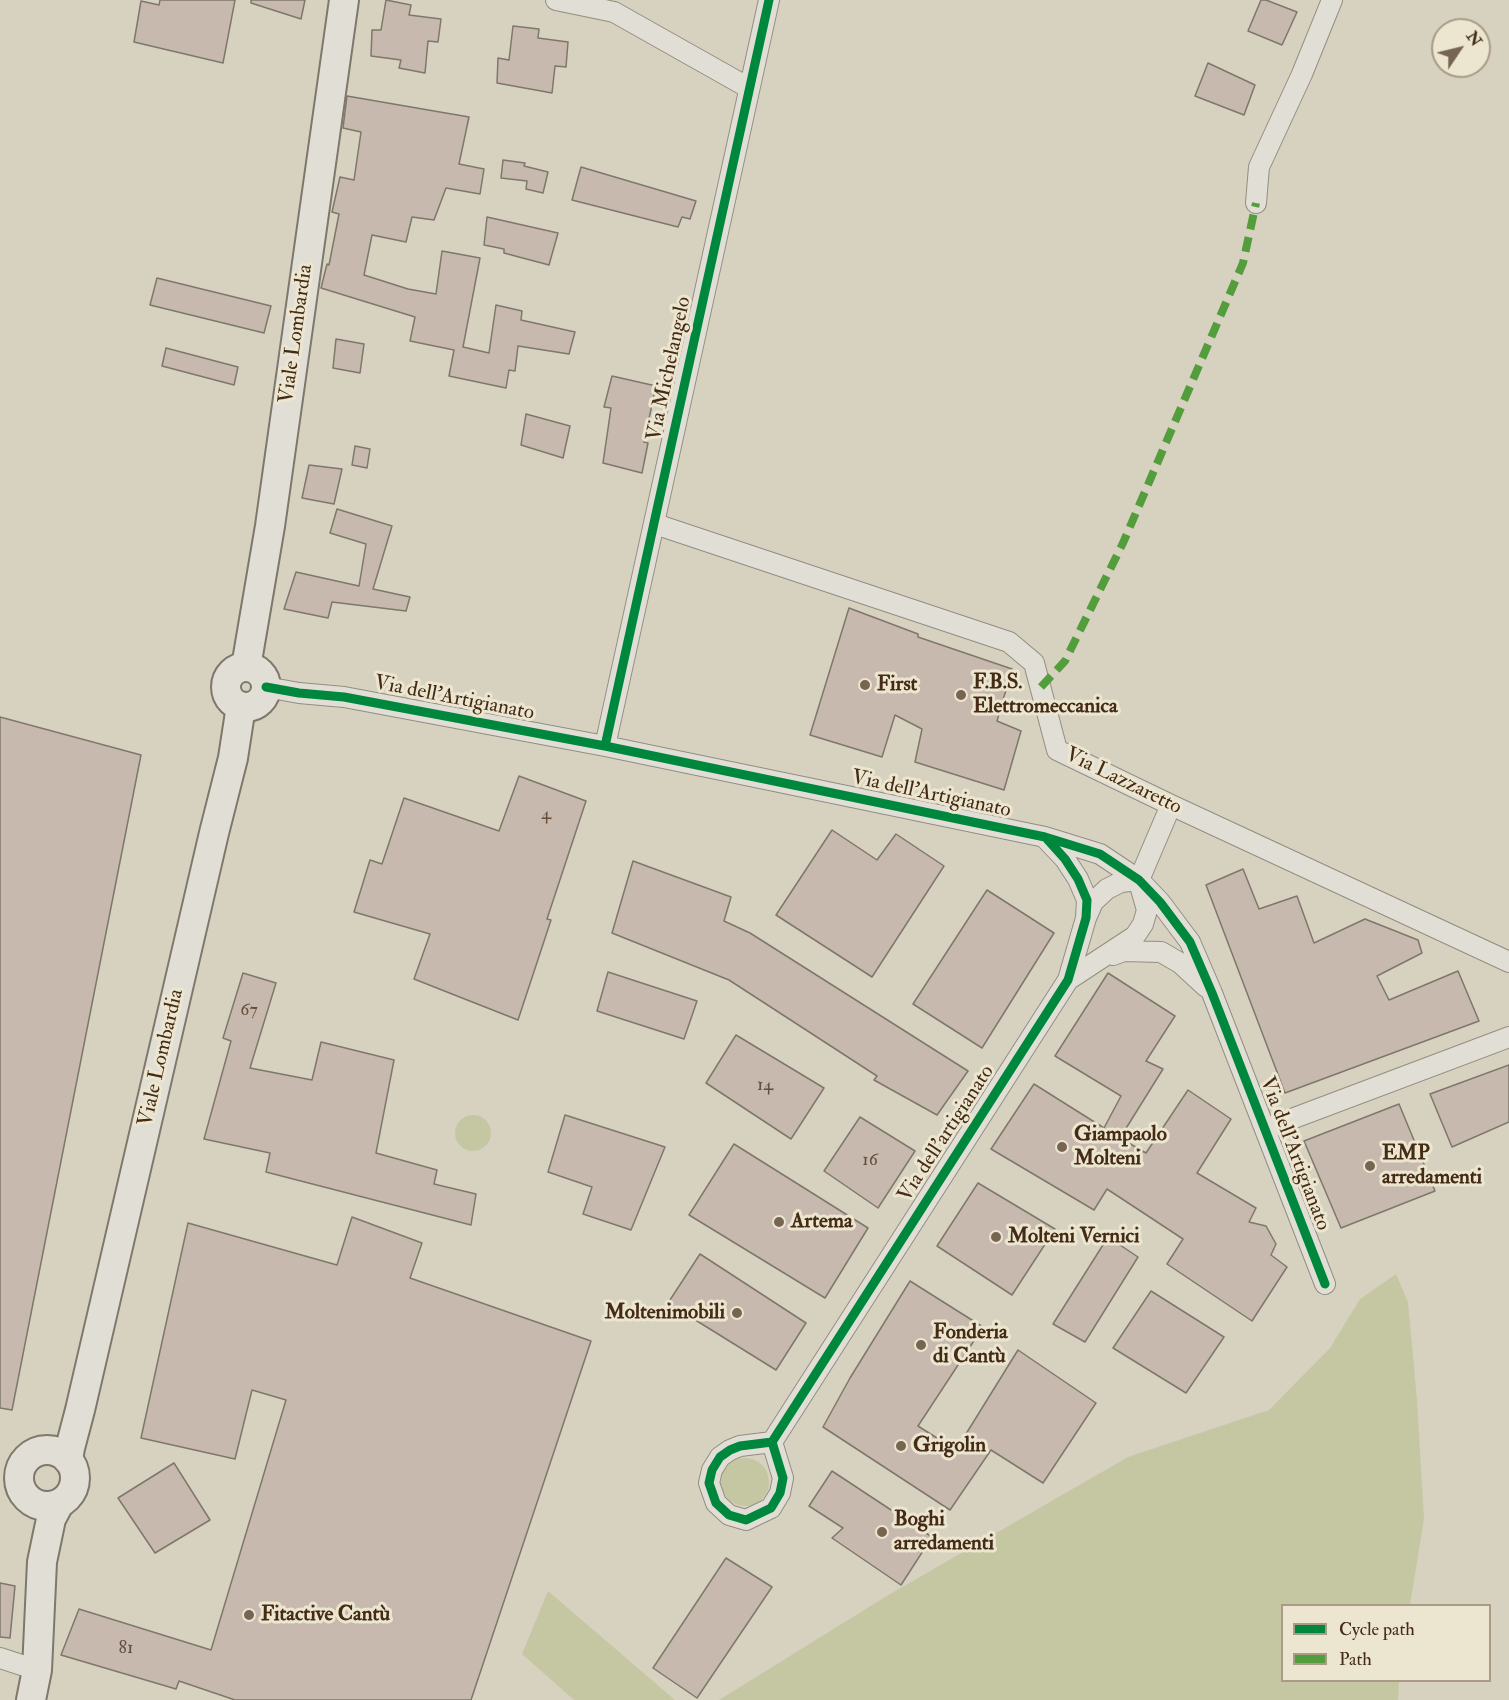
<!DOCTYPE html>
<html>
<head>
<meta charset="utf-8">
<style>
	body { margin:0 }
	#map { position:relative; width:1509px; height:1700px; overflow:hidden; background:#d7d2c0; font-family:"IM FELL Double Pica",serif }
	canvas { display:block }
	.legend { position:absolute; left:1281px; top:1604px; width:210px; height:78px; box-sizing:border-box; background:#ece6d0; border:2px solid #a99b86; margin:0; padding:8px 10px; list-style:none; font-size:18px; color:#442b16 }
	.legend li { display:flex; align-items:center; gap:12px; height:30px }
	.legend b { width:30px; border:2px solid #a99b86 }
	.north { position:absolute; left:1431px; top:18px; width:60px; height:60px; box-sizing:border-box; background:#ece6d0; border:2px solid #a99b86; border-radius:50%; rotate:55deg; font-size:16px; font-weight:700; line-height:24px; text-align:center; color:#442b16 }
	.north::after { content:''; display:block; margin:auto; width:21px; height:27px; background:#776552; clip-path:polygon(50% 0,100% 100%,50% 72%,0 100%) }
</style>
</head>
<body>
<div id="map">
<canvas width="1509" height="1700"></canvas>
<ul class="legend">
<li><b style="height:8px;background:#00873e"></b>Cycle path</li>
<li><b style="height:8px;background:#549d3d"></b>Path</li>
</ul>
<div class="north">N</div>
</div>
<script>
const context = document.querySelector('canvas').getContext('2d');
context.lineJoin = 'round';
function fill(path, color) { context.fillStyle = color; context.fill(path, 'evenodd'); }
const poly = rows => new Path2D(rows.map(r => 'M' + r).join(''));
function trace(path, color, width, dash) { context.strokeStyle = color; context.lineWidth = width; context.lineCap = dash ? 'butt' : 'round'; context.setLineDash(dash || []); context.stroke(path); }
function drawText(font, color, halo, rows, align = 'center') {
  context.font = font + ' "IM FELL Double Pica",serif'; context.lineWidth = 6; context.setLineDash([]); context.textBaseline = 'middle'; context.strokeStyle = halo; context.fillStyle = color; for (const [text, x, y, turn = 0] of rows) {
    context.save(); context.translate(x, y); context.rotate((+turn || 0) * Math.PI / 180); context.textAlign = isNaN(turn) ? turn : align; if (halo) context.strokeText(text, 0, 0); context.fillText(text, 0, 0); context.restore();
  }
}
fill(poly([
	'455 1133a18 18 0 1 1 36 0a18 18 0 1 1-36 0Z',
	[1396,1274,1408,1302,1417,1400,1424,1519,1410,1605,1282,1606,1282,1680,1399,1681,1398,1700,719,1700,885,1597,1128,1457,1269,1410,1330,1348,1360,1299],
	'721 1482a24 24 0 1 1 48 0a24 24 0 1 1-48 0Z',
	[548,1591,675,1700,574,1700,522,1654]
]), '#c5c7a3');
const building = poly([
	[160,0,235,0,223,63,134,42,141,1,159,5,160,0],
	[251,0,305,0,301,19,251,3,251,0],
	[386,0,411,5,409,15,441,19,438,42,428,41,425,73,399,68,401,60,371,56,372,30,381,30,386,0],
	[1261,0,1266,0,1297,12,1282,45,1248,31,1261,0],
	[513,26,539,29,538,38,568,42,566,67,555,66,552,93,497,83,498,58,509,60,513,26],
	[1208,63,1255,85,1244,115,1195,96,1208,63],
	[347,96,469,117,459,164,484,169,480,194,446,188,434,220,412,217,406,242,372,235,364,275,408,289,436,294,442,251,480,258,463,347,489,353,496,305,522,311,521,320,575,332,569,354,518,346,515,371,509,370,506,388,449,376,454,350,410,341,415,317,321,288,327,264,329,265,339,214,332,212,340,177,354,180,361,132,343,128,347,96],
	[503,160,525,163,524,166,548,172,543,193,526,189,527,181,501,178,503,160],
	[581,167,696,201,690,219,682,217,678,227,572,200,581,167],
	[487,217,558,233,549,265,504,253,504,249,484,245,487,217],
	[157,278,271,306,264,333,150,305,157,278],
	[336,339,364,344,360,373,333,368,336,339],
	[166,348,238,367,234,385,162,366,166,348],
	[612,376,656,386,644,442,648,443,642,473,603,463,611,408,604,407,612,376],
	[526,414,570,426,563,458,521,445,526,414],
	[355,446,370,449,367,468,352,465,355,446],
	[309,465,342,469,334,504,302,498,309,465],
	[337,509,392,526,373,589,410,597,406,611,332,602,328,618,284,609,296,572,359,586,366,544,330,533,337,509],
	[849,608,918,634,918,637,1012,669,997,721,1021,731,1004,790,915,762,922,729,895,715,882,757,810,735,849,608],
	[0,717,141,755,12,1410,0,1408,0,717],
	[519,776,586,801,547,919,551,920,518,1020,414,979,430,934,354,912,370,860,382,864,404,798,499,831,519,776],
	[832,830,877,860,896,834,944,866,872,977,776,915,832,830],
	[633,861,731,897,724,921,750,933,968,1071,937,1115,874,1080,877,1076,729,980,612,933,633,861],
	[1243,869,1259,909,1297,896,1314,943,1365,919,1418,940,1422,953,1377,976,1389,1000,1458,971,1479,1021,1285,1093,1206,885,1243,869],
	[987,890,1054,933,982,1048,913,1004,987,890],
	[608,972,697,1001,684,1039,597,1011,608,972],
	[243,973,276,983,250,1068,312,1080,321,1042,394,1060,376,1153,437,1170,434,1184,476,1194,471,1225,266,1172,270,1153,204,1139,231,1041,223,1038,243,973],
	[1108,973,1175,1016,1146,1061,1163,1069,1120,1138,1146,1153,1188,1090,1231,1119,1197,1173,1256,1208,1249,1222,1266,1226,1276,1244,1271,1255,1287,1267,1252,1321,1167,1264,1183,1239,1107,1189,1094,1210,991,1149,1034,1084,1104,1128,1121,1096,1055,1056,1108,973],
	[736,1035,824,1088,791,1139,706,1083,736,1035],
	[1509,1065,1509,1122,1452,1147,1430,1094,1509,1065],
	[1399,1104,1435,1191,1341,1228,1304,1141,1399,1104],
	[565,1115,665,1147,631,1230,583,1214,592,1187,548,1172,565,1115],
	[860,1117,915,1151,878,1208,824,1171,860,1117],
	[734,1144,868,1228,825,1298,689,1215,734,1144],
	[978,1183,1055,1229,1012,1295,937,1246,978,1183],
	[352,1217,422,1243,410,1278,591,1341,471,1700,235,1700,179,1681,176,1689,61,1655,79,1609,211,1650,286,1400,252,1390,235,1459,141,1438,188,1223,337,1265,352,1217],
	[1108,1237,1138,1257,1085,1342,1053,1324,1108,1237],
	[700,1254,806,1323,776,1370,668,1303,700,1254],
	[910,1281,983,1327,918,1426,956,1450,1018,1350,1096,1403,1043,1483,991,1450,950,1510,823,1427,850,1378,910,1281],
	[1151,1291,1224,1337,1186,1393,1113,1348,1151,1291],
	[174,1463,210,1520,155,1553,118,1498,174,1463],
	[832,1471,932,1537,901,1585,832,1538,843,1528,809,1506,832,1471],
	[726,1558,772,1587,697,1698,653,1668,726,1558],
	[0,1583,15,1586,10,1638,0,1637,0,1583]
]);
fill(building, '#c8b9ae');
trace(building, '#7e776b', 1.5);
const street = poly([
	[556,0,614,12,749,88],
	[1256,203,1259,167,1302,74,1332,0],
	[655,524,1009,642,1034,663,1057,750,1171,805,1509,962],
	[266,687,299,693,344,697,605,746,1045,837,1100,854,1139,880,1160,902,1190,942,1212,993,1325,1284],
	[605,746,769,0],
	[1139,880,1171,805],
	[1086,918,1093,902,1107,889,1121,882,1139,880],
	[1113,955,1124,951,1161,952,1180,963,1206,987],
	[1068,980,1135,936,1143,924,1147,910,1139,882],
	[1265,1129,1509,1037],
	[772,1442,740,1446,730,1450,720,1457,712,1470,709,1483,716,1503,729,1515,746,1520,771,1508,780,1493,783,1478,772,1442,1068,980,1086,918,1087,900,1078,879,1065,859,1046,839],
	[0,1658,37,1670]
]);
const secondary = poly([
	[246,667,270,526,344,0],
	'226 687a20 20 0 1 1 40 0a20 20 0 1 1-40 0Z',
	'19 1478a28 28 0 1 1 56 0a28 28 0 1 1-56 0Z',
	[68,1460,70,1448,80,1410,214,833,233,758,241,706],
	[31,1700,37,1670,42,1562,51,1519,59,1504]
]);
trace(street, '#938d81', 22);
trace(secondary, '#7e776b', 32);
trace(street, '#e1dfd5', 20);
trace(secondary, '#e1dfd5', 28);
trace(poly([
	[1041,687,1065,661,1123,543,1243,263,1256,203]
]), '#549d3d', 8, [15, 8]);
trace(poly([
	[266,687,299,693,344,697,605,746,1045,837,1100,854,1139,880,1160,902,1190,942,1212,993,1325,1284],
	[605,746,769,0],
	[772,1442,740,1446,730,1450,720,1457,712,1470,709,1483,716,1503,729,1515,746,1520,771,1508,780,1493,783,1478,772,1442,1068,980,1086,918,1087,900,1078,879,1065,859,1047,839]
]), '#00873e', 9);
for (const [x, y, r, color] of [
	[865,685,6,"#776552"],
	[961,695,6,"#776552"],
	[1062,1147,6,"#776552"],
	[1370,1166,6,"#776552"],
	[779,1222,6,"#776552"],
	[996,1237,6,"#776552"],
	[737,1313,6,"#776552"],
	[921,1345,6,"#776552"],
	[901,1446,6,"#776552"],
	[882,1532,6,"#776552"],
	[249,1615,6,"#776552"]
]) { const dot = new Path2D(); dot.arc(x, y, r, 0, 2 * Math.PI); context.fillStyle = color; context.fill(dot); trace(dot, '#ece6d0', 2); }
drawText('18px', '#654e3c', null, [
	["4",546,815],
	["67",249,1011],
	["14",765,1086],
	["16",870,1161],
	["81",126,1649]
]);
drawText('21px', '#442b16', '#ece6d0', [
	["Viale Lombardia",297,334,-82],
	["Via Michelangelo",670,369,-78],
	["Via dell'Artigianato",454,699,11],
	["Via Lazzaretto",1123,782,26],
	["Via dell'Artigianato",931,795,12],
	["Viale Lombardia",162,1058,-77],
	["Via dell'artigianato",947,1134,-57],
	["Via dell'Artigianato",1294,1154,69]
]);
drawText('bold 21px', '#442b16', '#ece6d0', [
	["F.B.S.",973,683],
	["Elettromeccanica",973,707],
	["First",877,685],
	["Giampaolo",1074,1135],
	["Molteni",1074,1159],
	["EMP",1382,1154],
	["arredamenti",1382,1178],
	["Artema",791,1222],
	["Molteni Vernici",1008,1237],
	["Moltenimobili",725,1313,"right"],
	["Fonderia",933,1333],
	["di Cantù",933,1357],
	["Grigolin",913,1446],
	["Boghi",894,1520],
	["arredamenti",894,1544],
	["Fitactive Cantù",261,1615]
], 'left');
</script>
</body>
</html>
